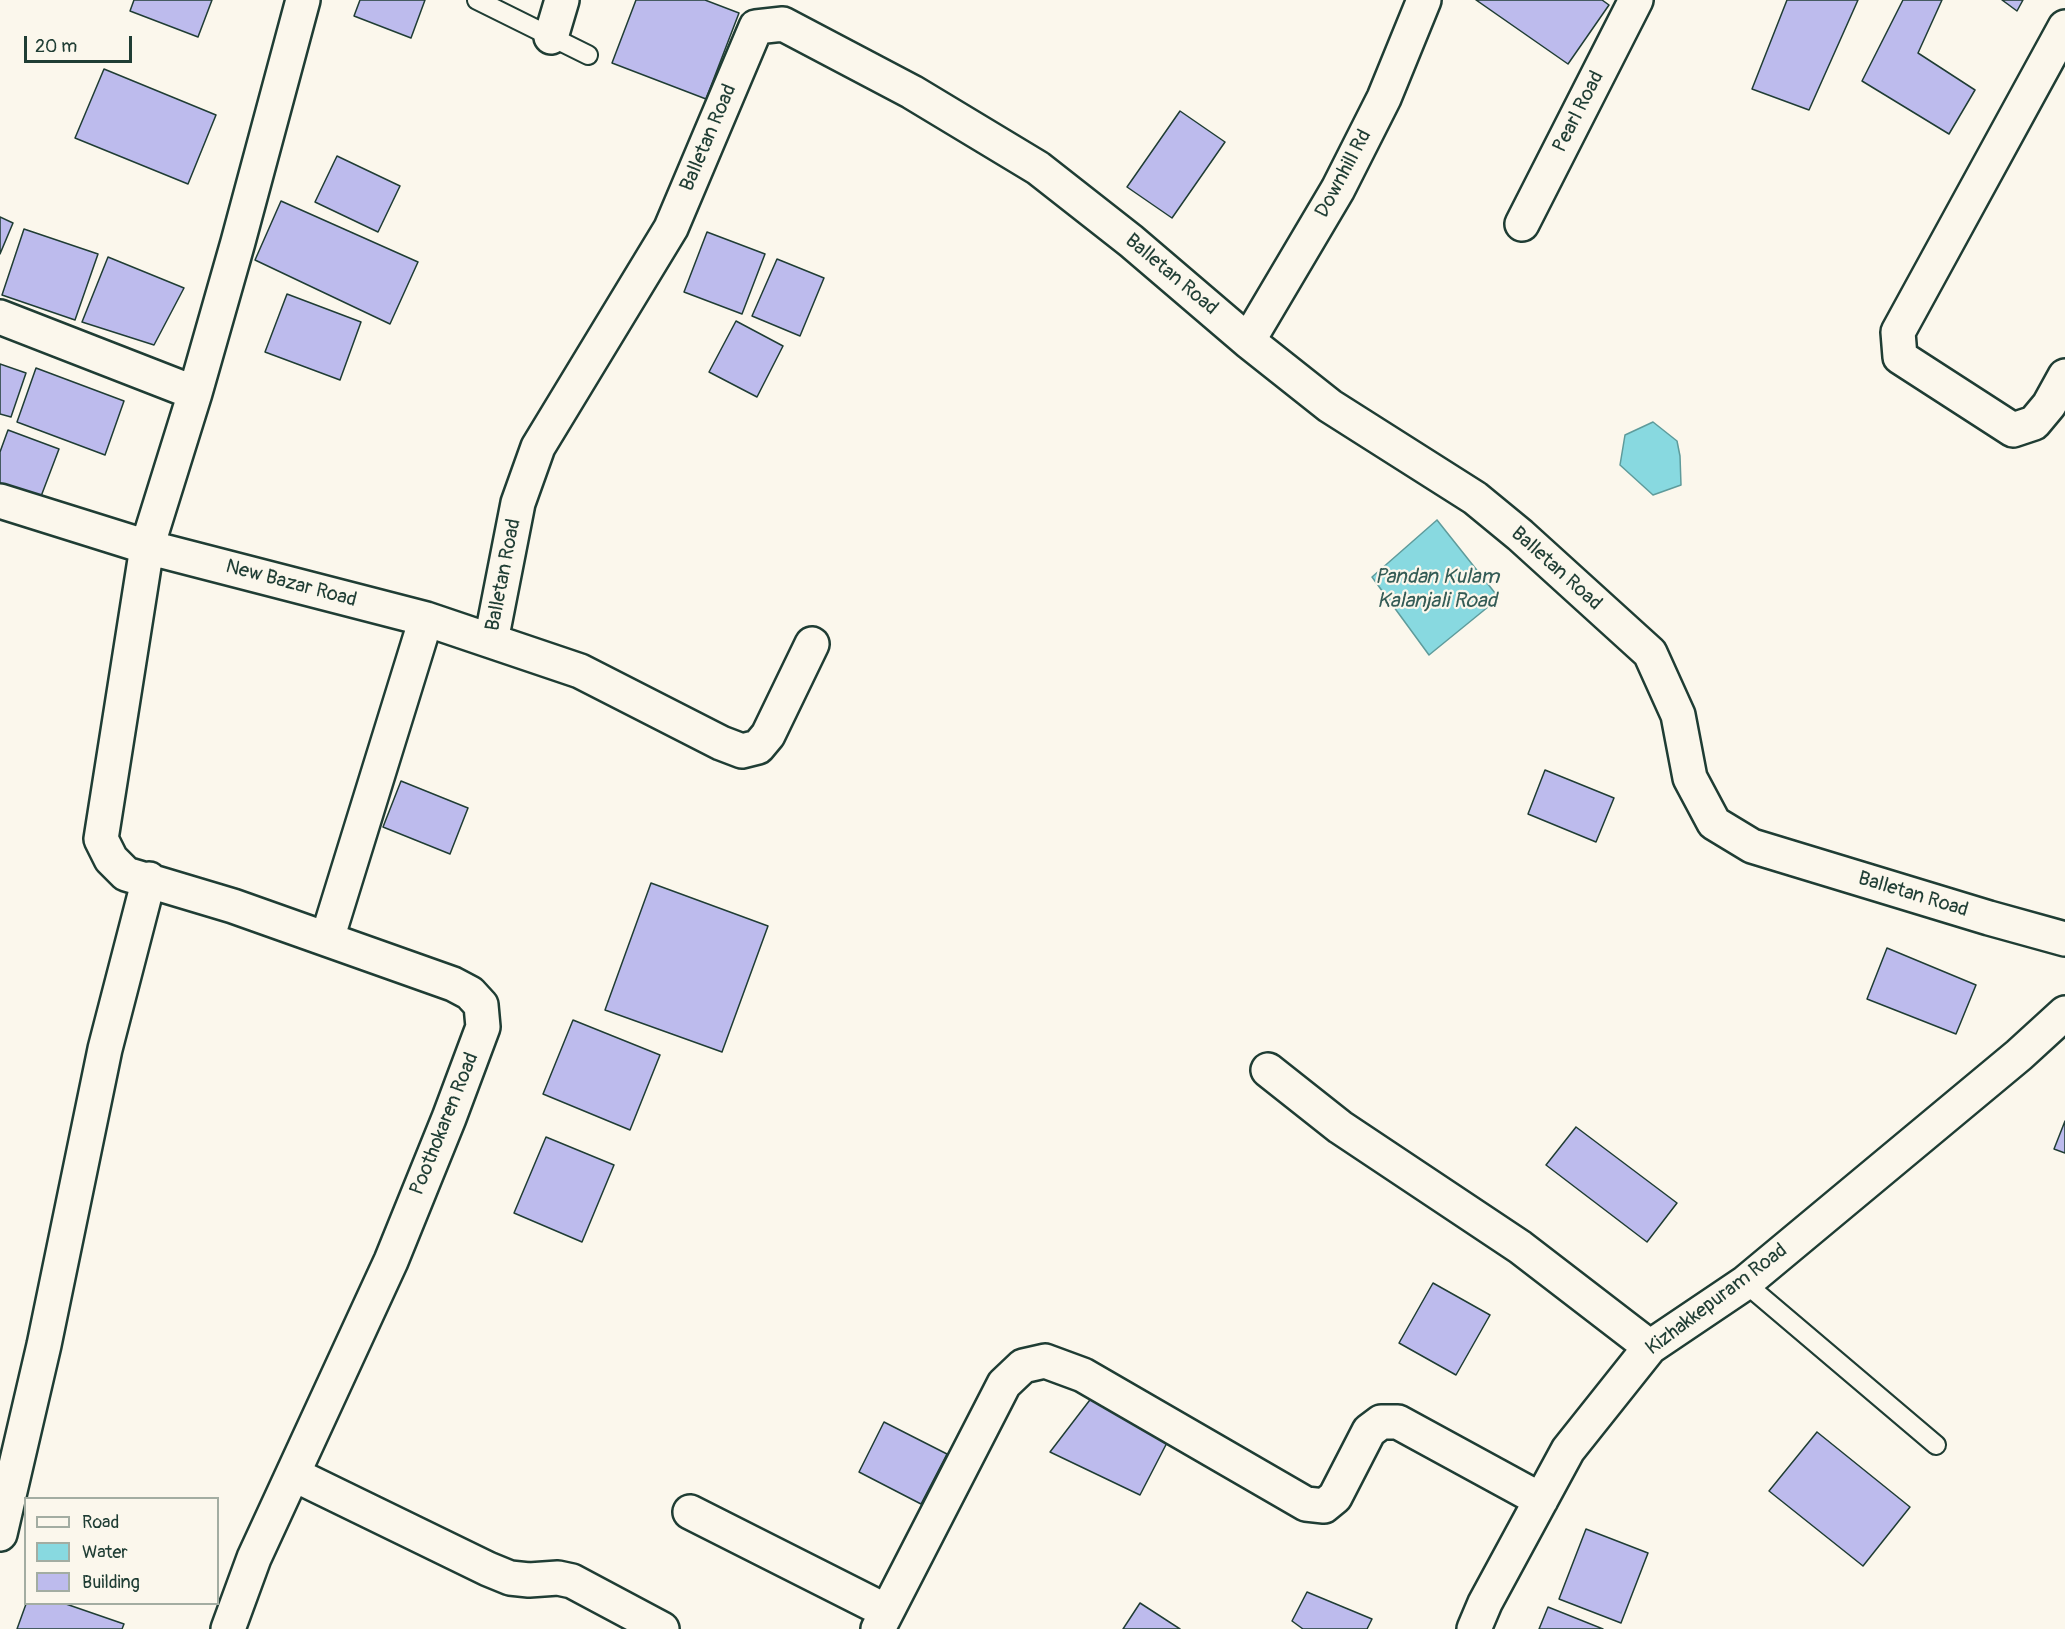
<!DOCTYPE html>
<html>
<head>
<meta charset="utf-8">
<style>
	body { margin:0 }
	#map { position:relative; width:2065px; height:1629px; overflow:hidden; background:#fbf7ec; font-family:Pangolin,sans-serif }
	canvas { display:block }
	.legend { position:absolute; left:24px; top:1497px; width:195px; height:108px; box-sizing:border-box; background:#fbf7ec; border:2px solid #a3ada2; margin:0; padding:8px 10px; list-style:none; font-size:18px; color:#1f3d34 }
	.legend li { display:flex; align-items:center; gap:12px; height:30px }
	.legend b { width:30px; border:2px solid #a3ada2 }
	.scale { position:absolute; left:24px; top:36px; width:108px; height:27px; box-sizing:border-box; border:3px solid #1f3d34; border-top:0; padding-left:8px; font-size:18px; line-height:21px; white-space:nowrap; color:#1f3d34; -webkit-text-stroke:4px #fbf7ec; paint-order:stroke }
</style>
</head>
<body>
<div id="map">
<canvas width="2065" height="1629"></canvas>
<ul class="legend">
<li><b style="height:8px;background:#fbf7ec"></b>Road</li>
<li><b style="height:16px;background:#88d9e0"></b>Water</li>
<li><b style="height:16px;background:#bdbbed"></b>Building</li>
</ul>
<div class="scale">20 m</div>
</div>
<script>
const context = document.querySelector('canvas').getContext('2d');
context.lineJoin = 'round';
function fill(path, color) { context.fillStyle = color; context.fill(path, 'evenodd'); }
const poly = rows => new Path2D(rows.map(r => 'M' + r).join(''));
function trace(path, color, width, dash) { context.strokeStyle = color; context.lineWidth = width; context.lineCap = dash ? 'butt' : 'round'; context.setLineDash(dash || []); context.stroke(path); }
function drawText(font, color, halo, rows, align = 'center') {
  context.font = font + ' Pangolin,sans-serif'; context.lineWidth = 4.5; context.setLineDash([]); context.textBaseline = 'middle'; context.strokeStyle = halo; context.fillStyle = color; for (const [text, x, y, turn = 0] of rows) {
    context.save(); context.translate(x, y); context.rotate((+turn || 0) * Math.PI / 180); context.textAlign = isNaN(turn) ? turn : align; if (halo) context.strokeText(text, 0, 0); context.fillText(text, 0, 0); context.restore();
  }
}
const water = poly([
	[1653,422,1677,441,1680,456,1681,485,1653,495,1620,465,1625,435,1653,422],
	[1437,520,1499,598,1429,655,1372,577,1437,520]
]);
fill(water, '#88d9e0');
trace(water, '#5e9b9b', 1.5);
const building = poly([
	[134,0,212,0,198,37,130,11,134,0],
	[360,0,425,0,411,38,354,16,360,0],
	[636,0,705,0,739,13,706,99,612,63,636,0],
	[1476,0,1602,0,1609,5,1568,64,1476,0],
	[1787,0,1858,0,1809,110,1752,89,1787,0],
	[1903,0,1942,0,1918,53,1975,90,1949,134,1862,81,1903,0],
	[2002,0,2023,0,2017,11,2002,0],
	[104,69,216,115,188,184,75,138,104,69],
	[1180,111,1225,142,1172,218,1127,187,1180,111],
	[337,156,400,186,378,232,315,202,337,156],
	[281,201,418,262,390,324,255,260,281,201],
	[0,217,13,223,0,254,0,217],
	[24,229,98,254,75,320,2,295,24,229],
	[707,232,765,254,742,314,684,292,707,232],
	[108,257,184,288,154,345,82,322,108,257],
	[777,259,824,278,800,336,752,316,777,259],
	[287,294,361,322,340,380,265,352,287,294],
	[736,321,783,346,757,397,709,372,736,321],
	[0,364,26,373,11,417,0,414,0,364],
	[36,368,124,401,105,455,17,422,36,368],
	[8,430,59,449,40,499,0,484,0,452,8,430],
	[1545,770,1614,798,1596,842,1528,814,1545,770],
	[401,781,468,808,450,854,383,827,401,781],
	[651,883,768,926,722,1052,605,1010,651,883],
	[1887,948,1976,985,1956,1034,1867,999,1887,948],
	[573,1020,660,1055,630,1130,543,1094,573,1020],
	[2065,1121,2065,1153,2054,1149,2065,1121],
	[1576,1127,1677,1203,1647,1242,1546,1165,1576,1127],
	[546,1137,614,1165,582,1242,514,1213,546,1137],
	[1433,1283,1490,1315,1456,1375,1399,1343,1433,1283],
	[1096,1392,1171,1435,1140,1495,1050,1452,1096,1392],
	[884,1422,947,1454,921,1504,859,1472,884,1422],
	[1817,1432,1910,1507,1863,1566,1769,1491,1817,1432],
	[1586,1529,1648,1553,1621,1623,1559,1599,1586,1529],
	[1307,1592,1372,1619,1367,1629,1303,1629,1292,1621,1307,1592],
	[1140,1603,1180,1629,1123,1629,1140,1603],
	[26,1604,66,1604,124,1624,122,1629,17,1629,26,1604],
	[1548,1607,1603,1629,1539,1629,1548,1607]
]);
fill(building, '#bdbbed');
trace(building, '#1f3d34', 1.5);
const lane = poly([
	[477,0,588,55],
	[1745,1283,1936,1445]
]);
const street = poly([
	[2065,27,1898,332,1900,357,2013,430,2034,423,2049,405,2065,376],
	[551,37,562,0],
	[1522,224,1636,0],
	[0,317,195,393],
	[1248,341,1338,189,1384,98,1424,0],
	[0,501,147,547,426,619,580,671,721,743,742,751,758,747,768,735,812,644],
	[491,641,518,503,538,447,671,228,756,27,783,24,912,92,1038,168,1131,241,1248,341,1330,406,1475,498,1520,535,1650,653,1678,715,1690,778,1714,823,1752,846,1989,918,2065,939],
	[327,939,426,619],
	[1268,1070,1340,1127,1520,1247,1650,1347],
	[293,1474,488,1569,510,1578,529,1580,558,1578,572,1581,662,1629],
	[690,1512,886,1611],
	[0,1534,44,1345,105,1049,149,879],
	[228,1629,254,1558,391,1261,449,1118,483,1027,481,1005,470,993,453,984,233,906,126,874,111,859,101,839,147,547,195,393,238,242,303,0],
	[878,1629,1004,1384,1023,1366,1045,1361,1083,1375,1306,1504,1324,1506,1335,1497,1369,1431,1381,1422,1398,1422,1541,1500],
	[1474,1629,1485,1603,1568,1450,1650,1347,1745,1283,2019,1055,2065,1013]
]);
trace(lane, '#1f3d34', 22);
trace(street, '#1f3d34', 38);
trace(lane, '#fbf7ec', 18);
trace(street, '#fbf7ec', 33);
drawText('20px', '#1f3d34', '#fbf7ec', [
	["Pearl Road",1579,112,-63],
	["Balletan Road",709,138,-67],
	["Downhill Rd",1344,174,-62],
	["Balletan Road",1171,275,40],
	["Balletan Road",1556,569,42],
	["Balletan Road",504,575,-79],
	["New Bazar Road",291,584,15],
	["Balletan Road",1913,895,17],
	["Poothokaren Road",445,1124,-68],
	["Kizhakkepuram Road",1717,1300,-37]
]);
drawText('italic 21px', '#345c56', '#fbf7ec', [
	["Pandan Kulam",1437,578],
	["Kalanjali Road",1437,602]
]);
</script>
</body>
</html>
